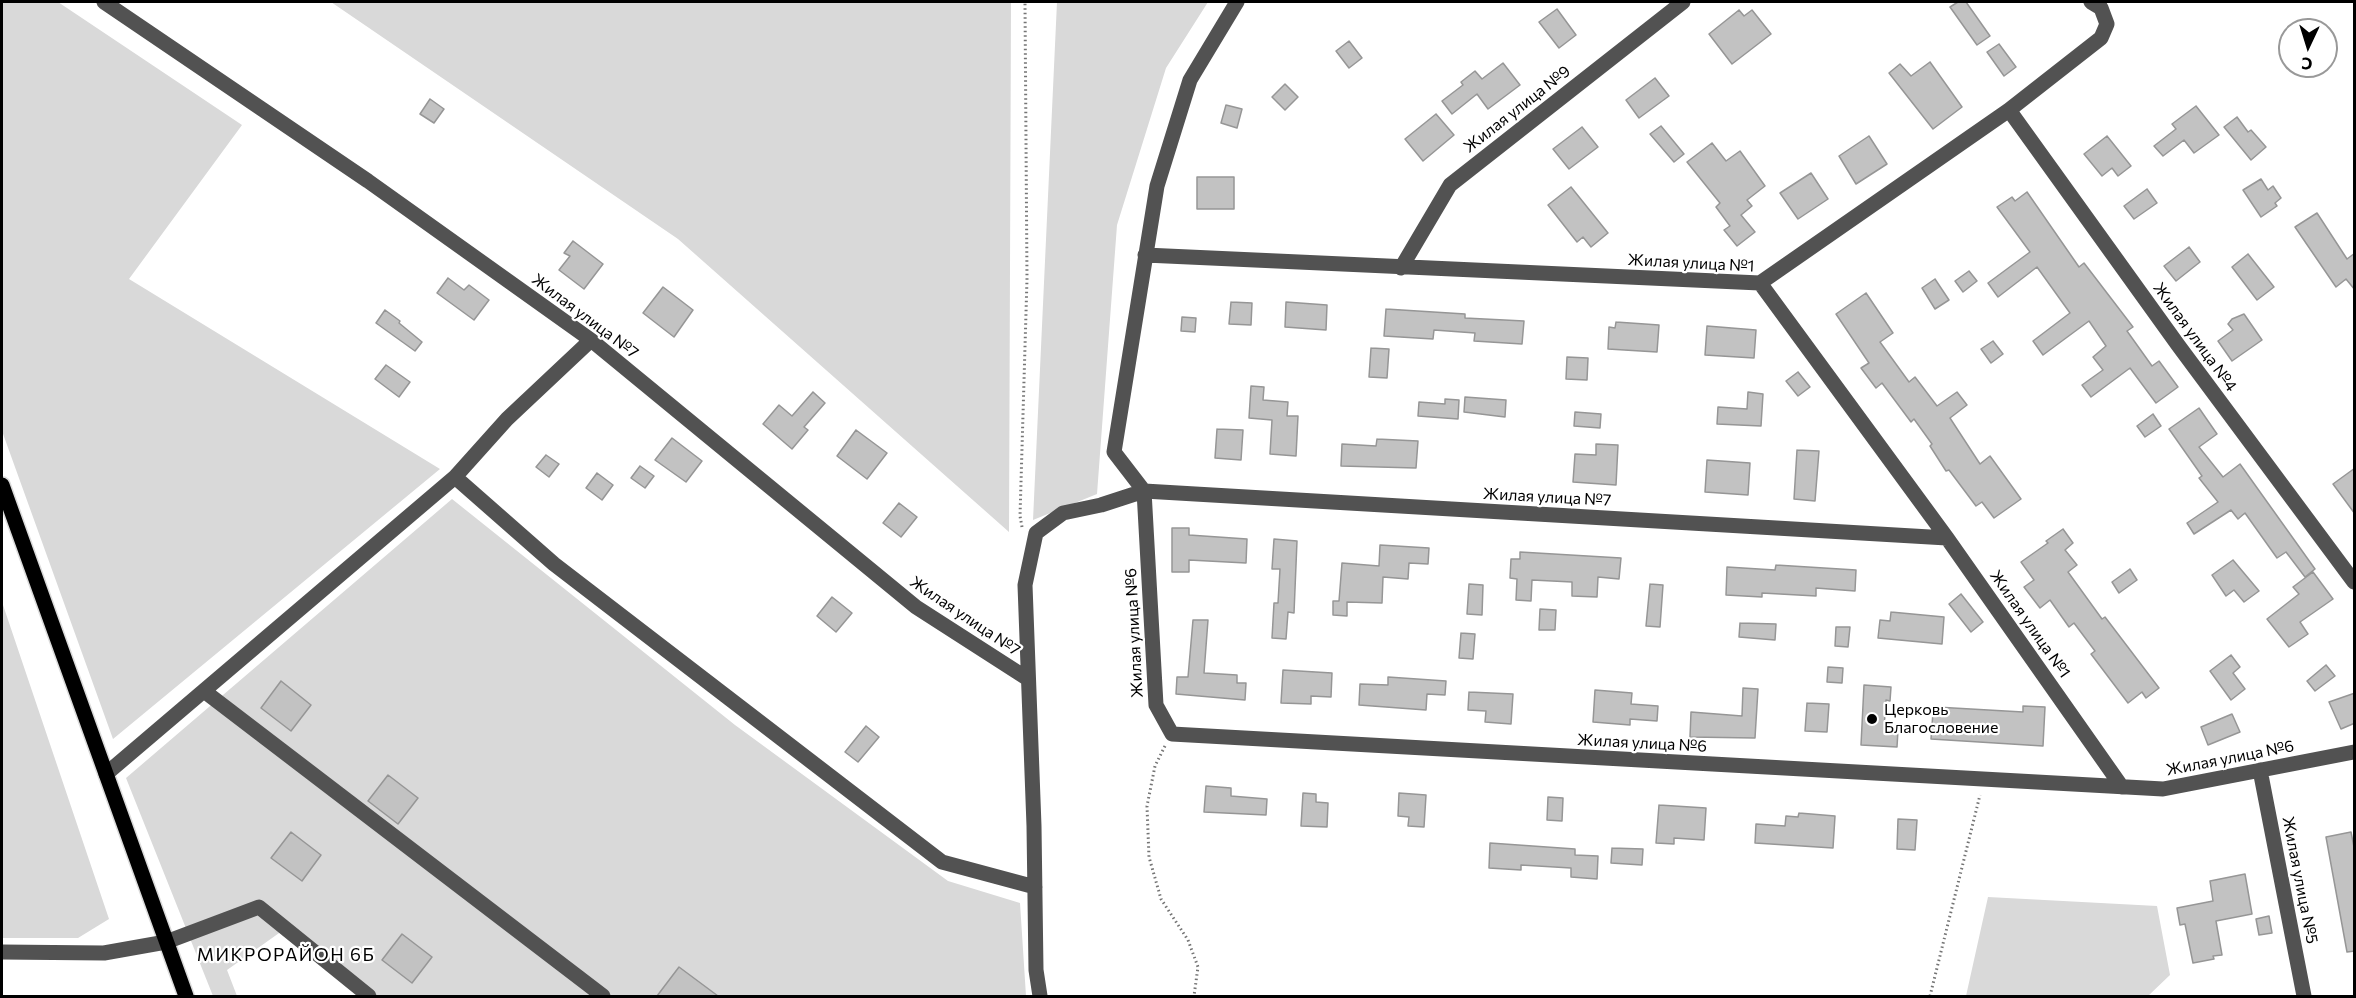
<!DOCTYPE html>
<html>
<head>
<meta charset="utf-8">
<style>
	body { margin:0 }
	#map { position:relative; width:2356px; height:998px; overflow:hidden; background:#fff; font-family:Commissioner,sans-serif }
	canvas { display:block }
	.frame { position:absolute; inset:0; border:3px solid #000; pointer-events:none }
	.north { position:absolute; left:2278px; top:18px; width:60px; height:60px; box-sizing:border-box; background:#fff; border:2px solid #999; border-radius:50%; rotate:184deg; font-size:16px; font-weight:700; line-height:24px; text-align:center; color:#000 }
	.north::after { content:''; display:block; margin:auto; width:21px; height:27px; background:#000; clip-path:polygon(50% 0,100% 100%,50% 72%,0 100%) }
</style>
</head>
<body>
<div id="map">
<canvas width="2356" height="998"></canvas>
<div class="frame"></div>
<div class="north">С</div>
</div>
<script>
const context = document.querySelector('canvas').getContext('2d');
context.lineJoin = 'round';
function fill(path, color) { context.fillStyle = color; context.fill(path, 'evenodd'); }
const poly = rows => new Path2D(rows.map(r => 'M' + r).join(''));
function trace(path, color, width, dash) { context.strokeStyle = color; context.lineWidth = width; context.lineCap = dash ? 'butt' : 'round'; context.setLineDash(dash || []); context.stroke(path); }
function drawText(font, color, halo, rows, align = 'center') {
  context.font = font + ' Commissioner,sans-serif'; context.lineWidth = 4.5; context.setLineDash([]); context.textBaseline = 'middle'; context.strokeStyle = halo; context.fillStyle = color; for (const [text, x, y, turn = 0] of rows) {
    context.save(); context.translate(x, y); context.rotate((+turn || 0) * Math.PI / 180); context.textAlign = isNaN(turn) ? turn : align; if (halo) context.strokeText(text, 0, 0); context.fillText(text, 0, 0); context.restore();
  }
}
fill(poly([
	[2,2,58,2,242,125,129,279,440,469,113,739,2,431],
	[331,2,1011,2,1009,532,678,239],
	[1057,2,1208,2,1166,68,1117,225,1097,494,1033,520],
	[452,499,735,725,948,881,1020,903,1026,996,360,996,289,926,227,970,237,996,213,996,126,778],
	[2,602,109,919,78,938,2,938],
	[1988,897,2157,906,2170,975,2148,996,1966,996]
]), '#d9d9d9');
const building = poly([
	[1958,2,1966,2,1990,36,1977,45,1950,7,1958,2],
	[1557,9,1576,35,1559,48,1539,22,1557,9],
	[1739,10,1744,16,1752,10,1771,34,1732,64,1709,34,1739,10],
	[1349,41,1362,58,1349,68,1336,51,1349,41],
	[1999,44,2016,67,2004,76,1987,52,1999,44],
	[1930,62,1962,107,1933,129,1889,73,1900,64,1911,76,1930,62],
	[1503,63,1520,85,1488,109,1477,94,1452,114,1442,101,1463,85,1461,82,1475,71,1482,79,1503,63],
	[1655,78,1669,96,1639,118,1626,100,1655,78],
	[1285,84,1298,97,1285,110,1272,97,1285,84],
	[430,99,444,109,434,123,420,114,430,99],
	[1226,105,1242,109,1237,128,1221,123,1226,105],
	[2196,106,2219,135,2194,153,2184,140,2163,156,2154,146,2176,129,2172,124,2196,106],
	[1436,114,1454,135,1423,161,1405,139,1436,114],
	[2237,117,2248,132,2251,130,2266,147,2251,160,2224,127,2237,117],
	[1661,126,1684,154,1674,162,1650,134,1661,126],
	[1582,127,1598,147,1569,169,1553,149,1582,127],
	[1869,136,1887,164,1856,184,1839,156,1869,136],
	[2107,136,2131,166,2118,176,2112,168,2102,176,2084,154,2107,136],
	[1712,143,1726,161,1740,151,1765,186,1747,200,1752,206,1741,215,1755,232,1737,246,1724,230,1730,226,1716,207,1720,203,1687,162,1712,143],
	[1811,173,1828,199,1798,219,1780,193,1811,173],
	[1197,177,1234,177,1234,209,1197,209,1197,177],
	[2261,179,2268,190,2273,186,2281,198,2275,203,2277,206,2261,217,2243,190,2261,179],
	[1571,187,1608,233,1591,247,1583,237,1577,242,1548,205,1571,187],
	[2147,189,2157,203,2134,219,2124,206,2147,189],
	[2027,192,2079,267,2084,263,2133,327,2127,331,2152,366,2159,361,2178,387,2156,403,2130,368,2091,397,2082,385,2103,370,2093,357,2106,346,2089,321,2043,355,2033,341,2070,313,2037,267,1998,297,1988,283,2030,252,1997,207,2012,197,2015,201,2027,192],
	[2317,213,2347,259,2355,253,2355,290,2346,279,2336,287,2295,227,2317,213],
	[573,241,603,264,584,289,559,270,570,256,564,253,573,241],
	[2189,247,2200,262,2176,281,2164,266,2189,247],
	[2248,254,2274,287,2257,300,2232,267,2248,254],
	[1969,271,1977,281,1963,292,1955,281,1969,271],
	[448,278,464,290,469,285,489,300,474,320,437,293,448,278],
	[1935,279,1949,300,1935,309,1922,288,1935,279],
	[663,287,693,310,674,337,643,313,663,287],
	[1866,293,1893,333,1880,342,1909,382,1915,377,1937,406,1957,392,1967,405,1950,418,1980,464,1990,456,2021,499,1994,518,1982,502,1976,506,1949,470,1946,471,1930,446,1932,444,1914,419,1911,422,1882,383,1876,388,1861,368,1869,363,1836,314,1866,293],
	[1231,302,1252,303,1251,325,1229,324,1231,302],
	[1286,302,1327,305,1326,330,1285,327,1286,302],
	[1386,309,1465,314,1465,318,1524,321,1522,344,1474,341,1475,333,1434,330,1433,339,1384,336,1386,309],
	[385,310,400,321,399,323,422,342,415,351,376,323,385,310],
	[2244,314,2262,340,2232,361,2218,341,2233,330,2228,324,2232,319,2244,314],
	[1182,317,1196,318,1195,332,1181,331,1182,317],
	[1616,322,1659,325,1657,352,1608,349,1609,327,1615,328,1616,322],
	[1707,326,1756,330,1754,358,1705,355,1707,326],
	[1993,341,2003,354,1991,363,1981,349,1993,341],
	[1371,348,1389,349,1387,378,1369,377,1371,348],
	[1567,357,1588,358,1587,380,1566,379,1567,357],
	[386,365,410,382,399,397,375,379,386,365],
	[1798,372,1810,387,1798,396,1786,381,1798,372],
	[1251,386,1264,387,1263,400,1288,402,1287,416,1298,416,1296,456,1270,454,1272,420,1249,418,1251,386],
	[813,392,825,403,804,427,808,430,792,449,763,424,779,405,792,416,813,392],
	[1748,392,1763,394,1761,426,1717,424,1718,407,1747,409,1748,392],
	[1465,397,1506,400,1505,417,1464,412,1465,397],
	[1445,399,1459,400,1458,419,1418,416,1419,402,1445,404,1445,399],
	[2199,408,2217,434,2199,447,2223,477,2240,464,2315,569,2305,577,2286,552,2277,558,2245,513,2238,519,2231,510,2194,534,2187,523,2218,502,2199,478,2202,476,2169,429,2199,408],
	[1575,412,1601,414,1600,428,1574,426,1575,412],
	[2153,414,2161,426,2145,437,2137,426,2153,414],
	[1217,429,1243,430,1241,460,1215,458,1217,429],
	[856,430,887,453,867,479,837,456,856,430],
	[672,438,702,461,686,482,655,460,672,438],
	[1377,439,1418,441,1416,468,1341,466,1342,444,1376,446,1377,439],
	[1596,444,1618,445,1616,485,1573,482,1575,454,1596,455,1596,444],
	[1797,450,1819,451,1815,501,1794,499,1797,450],
	[546,455,559,464,549,477,536,467,546,455],
	[1707,460,1750,463,1748,495,1705,492,1707,460],
	[640,466,654,476,645,488,631,478,640,466],
	[2355,468,2355,514,2333,484,2355,468],
	[597,473,613,485,602,500,586,488,597,473],
	[899,503,917,517,901,537,883,523,899,503],
	[1172,528,1189,528,1189,535,1247,539,1246,563,1189,560,1189,572,1172,572,1172,528],
	[2063,529,2073,543,2065,550,2077,565,2068,572,2102,619,2105,617,2159,688,2146,698,2142,692,2128,703,2091,654,2095,651,2074,623,2069,627,2050,600,2040,608,2024,587,2034,580,2021,562,2048,543,2046,541,2063,529],
	[1274,539,1297,541,1294,613,1288,612,1286,639,1272,638,1274,603,1278,603,1280,569,1272,569,1274,539],
	[1380,545,1429,548,1428,564,1409,563,1408,579,1383,577,1382,603,1347,602,1347,616,1333,615,1333,601,1339,601,1342,563,1379,566,1380,545],
	[1520,552,1621,558,1619,579,1598,577,1597,597,1572,596,1572,582,1532,580,1531,601,1516,600,1517,579,1510,578,1511,559,1520,559,1520,552],
	[2233,560,2259,591,2244,602,2234,590,2226,596,2212,575,2233,560],
	[1776,565,1856,570,1855,591,1816,588,1816,596,1762,593,1762,597,1726,595,1727,567,1775,570,1776,565],
	[2130,569,2137,580,2119,593,2112,582,2130,569],
	[2313,572,2333,599,2300,622,2308,634,2289,647,2267,619,2299,594,2293,587,2313,572],
	[1469,584,1483,585,1482,615,1467,614,1469,584],
	[1650,584,1663,585,1660,627,1646,626,1650,584],
	[1961,594,1983,622,1971,632,1949,604,1961,594],
	[832,597,852,613,836,632,817,616,832,597],
	[1540,609,1556,610,1555,630,1539,630,1540,609],
	[1891,612,1944,617,1942,644,1878,638,1880,620,1890,621,1891,612],
	[1193,620,1208,620,1204,673,1237,675,1237,683,1246,683,1245,700,1176,694,1177,677,1188,677,1193,620],
	[1740,623,1776,624,1775,640,1739,637,1740,623],
	[1836,627,1850,627,1848,647,1835,646,1836,627],
	[1461,633,1475,634,1473,659,1459,658,1461,633],
	[2231,655,2240,667,2233,673,2245,689,2231,700,2210,671,2231,655],
	[2326,665,2335,676,2315,691,2307,681,2326,665],
	[1828,667,1843,668,1842,683,1827,682,1828,667],
	[1283,670,1332,673,1331,697,1311,696,1311,704,1281,703,1283,670],
	[1388,677,1446,681,1445,695,1427,694,1426,710,1359,705,1360,684,1388,685,1388,677],
	[281,681,311,705,291,731,261,708,281,681],
	[1864,685,1891,687,1890,701,1886,700,1884,729,1898,730,1897,747,1861,745,1864,685],
	[1743,688,1758,689,1755,738,1690,737,1691,712,1742,716,1743,688],
	[1595,690,1632,693,1631,704,1658,706,1657,721,1630,719,1630,725,1593,722,1595,690],
	[1469,692,1513,694,1511,724,1485,722,1486,711,1468,710,1469,692],
	[2355,693,2355,723,2341,729,2329,702,2355,693],
	[1807,703,1829,704,1827,732,1805,731,1807,703],
	[2023,706,2045,707,2043,746,1931,739,1933,712,1935,712,1936,707,2023,712,2023,706],
	[2232,714,2240,732,2208,745,2201,727,2232,714],
	[866,726,879,737,858,762,845,752,866,726],
	[388,775,418,798,398,824,368,801,388,775],
	[1206,786,1231,788,1231,796,1267,799,1266,815,1204,812,1206,786],
	[1303,793,1316,794,1316,802,1328,803,1327,827,1301,826,1303,793],
	[1399,793,1426,795,1424,827,1408,826,1409,817,1398,816,1399,793],
	[1548,797,1563,798,1562,821,1547,820,1548,797],
	[1659,805,1706,808,1704,840,1674,838,1674,844,1656,843,1659,805],
	[1799,813,1835,816,1833,848,1755,843,1756,824,1785,826,1786,816,1798,817,1799,813],
	[1898,819,1917,820,1915,850,1897,849,1898,819],
	[291,832,321,855,302,881,271,858,291,832],
	[2351,832,2355,852,2355,951,2347,952,2326,837,2351,832],
	[1490,843,1575,849,1575,855,1598,856,1597,879,1571,877,1571,868,1521,865,1521,870,1489,868,1490,843],
	[1612,848,1643,849,1642,865,1611,863,1612,848],
	[2245,874,2252,914,2216,921,2222,955,2213,956,2214,959,2193,963,2185,924,2180,925,2177,908,2213,901,2210,881,2245,874],
	[2269,916,2272,933,2259,935,2256,919,2269,916],
	[402,934,432,957,412,983,382,960,402,934],
	[679,967,718,996,657,996,679,967]
]);
fill(building, '#c2c2c2');
trace(building, '#969696', 1.5);
const major = poly([
	[2,485,186,996]
]);
trace(major, '#dbdbdb', 18);
trace(poly([
	[1022,527,1020,516,1027,279,1025,2],
	[1165,746,1155,766,1147,806,1149,857,1161,899,1188,940,1198,967,1194,996],
	[1930,996,1980,795]
]), '#747474', 3, [1.5, 3]);
trace(poly([
	[104,2,368,181,591,340,916,607,1028,679],
	[2009,110,2178,345,2354,582],
	[1145,255,1760,283,1947,538,2122,787],
	[1401,268,1450,185,1683,2],
	[1760,283,2009,110,2101,38,2107,24,2101,8,2091,2],
	[455,477,554,564,942,862,1035,887],
	[1144,491,1156,705,1172,734,2163,789,2354,752],
	[1144,491,1114,452,1157,186,1190,80,1237,2],
	[204,691,603,996],
	[2260,770,2304,996],
	[106,774,455,477,507,419,591,340],
	[2,952,104,953,166,942,259,907,369,996],
	[1040,996,1036,970,1034,826,1025,585,1036,533,1063,513,1101,505,1144,491,1947,538]
]), '#525252', 15);
trace(major, '#000', 15);
for (const [x, y, r, color] of [
	[1872,719,6,"#000"]
]) { const dot = new Path2D(); dot.arc(x, y, r, 0, 2 * Math.PI); context.fillStyle = color; context.fill(dot); trace(dot, '#fff', 2); }
drawText('16px', '#000', '#fff', [
	["Жилая улица №9",1517,109,-38],
	["Жилая улица №1",1691,263,3],
	["Жилая улица №7",585,316,37],
	["Жилая улица №4",2195,337,54],
	["Жилая улица №7",1547,497,3],
	["Жилая улица №7",965,616,34],
	["Жилая улица №1",2030,624,55],
	["Жилая улица №6",1134,633,-93],
	["Жилая улица №6",1642,743,3],
	["Жилая улица №6",2230,758,-11],
	["Жилая улица №5",2300,880,79]
]);
drawText('16px', '#000', '#fff', [
	["Церковь",1884,710],
	["Благословение",1884,728]
], 'left');
context.letterSpacing = '1.5px';
drawText('18px', '#000', '#fff', [
	["МИКРОРАЙОН 6Б",286,955]
]);
context.letterSpacing = '0px';
</script>
</body>
</html>
